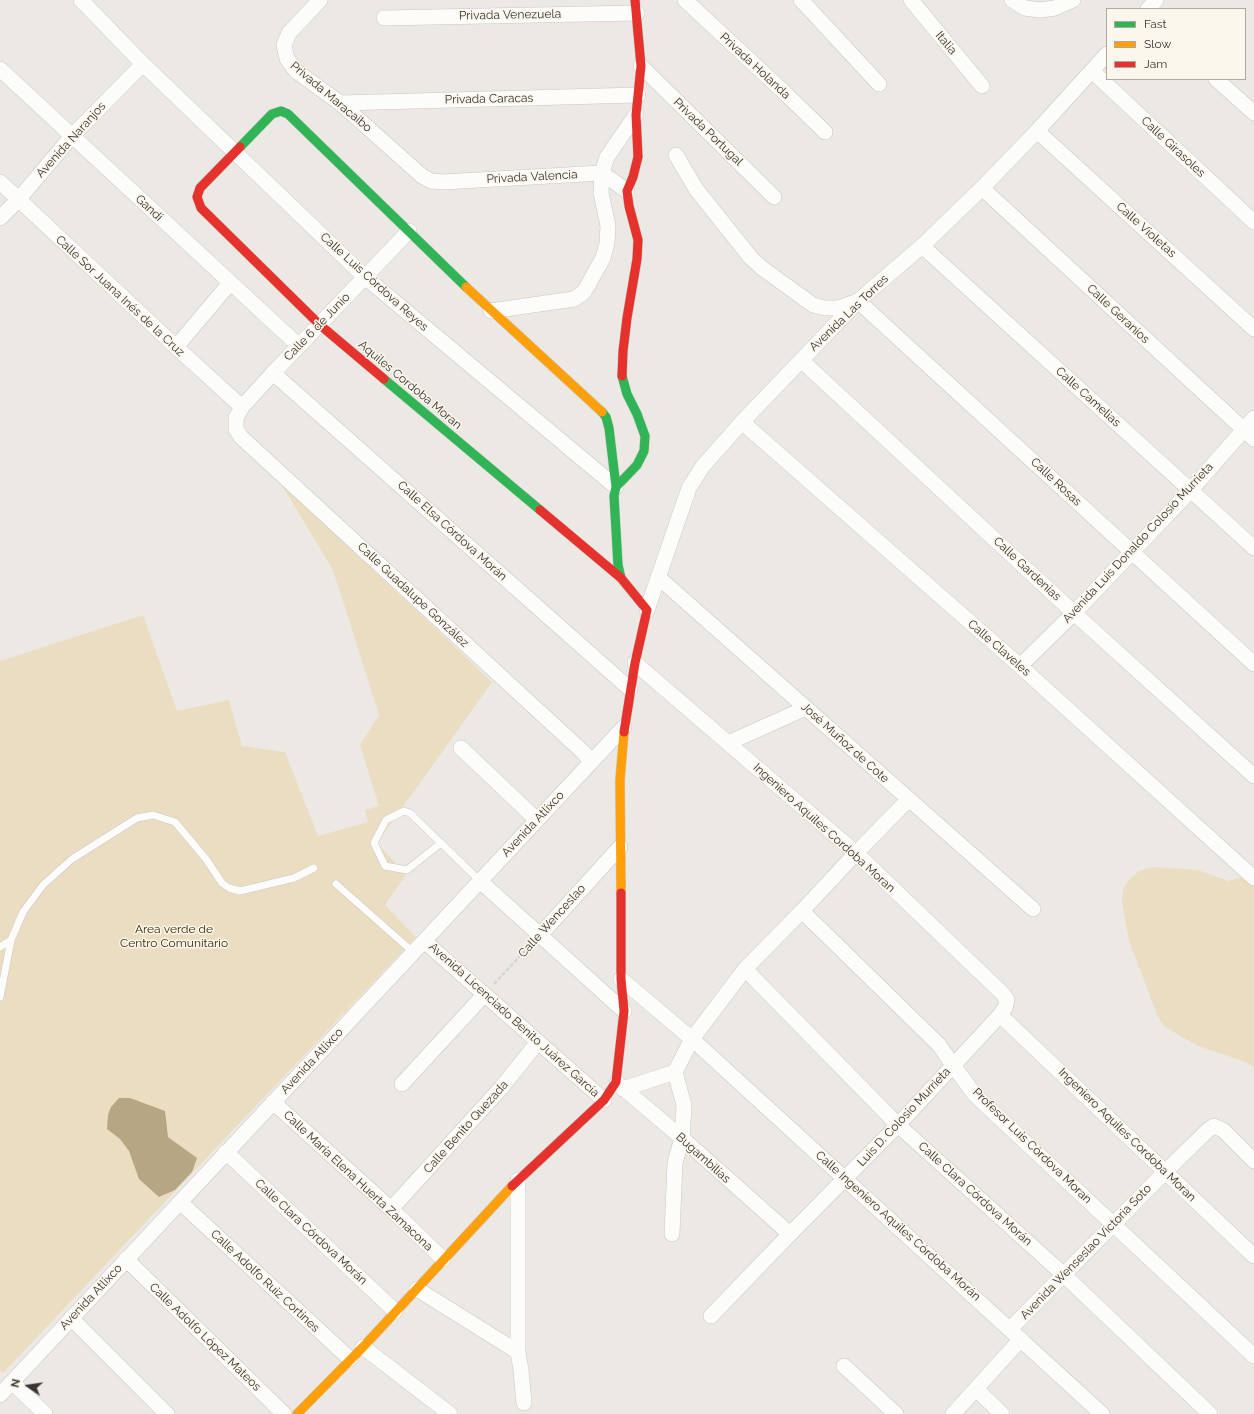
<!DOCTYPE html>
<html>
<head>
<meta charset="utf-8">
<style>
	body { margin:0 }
	#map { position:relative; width:1254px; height:1414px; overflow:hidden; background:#ece9e4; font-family:Raleway,sans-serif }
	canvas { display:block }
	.legend { position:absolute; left:1106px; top:8px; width:140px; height:72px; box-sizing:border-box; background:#fcf7ed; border:1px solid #ada9a2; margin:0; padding:5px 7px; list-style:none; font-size:12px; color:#373531 }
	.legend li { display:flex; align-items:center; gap:8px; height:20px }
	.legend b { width:20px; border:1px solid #ada9a2 }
	.north { position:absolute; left:8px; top:1366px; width:40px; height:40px; -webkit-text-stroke:3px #fcf7ed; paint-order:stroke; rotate:283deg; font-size:11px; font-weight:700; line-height:16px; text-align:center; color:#373531 }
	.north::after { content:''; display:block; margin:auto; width:14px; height:18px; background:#373531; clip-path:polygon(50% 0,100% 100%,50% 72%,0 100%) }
</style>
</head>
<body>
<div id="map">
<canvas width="1254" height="1414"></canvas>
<ul class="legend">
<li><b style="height:5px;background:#30b455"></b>Fast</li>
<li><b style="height:5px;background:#ff9f0a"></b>Slow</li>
<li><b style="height:5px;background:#e5322d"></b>Jam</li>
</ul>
<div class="north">N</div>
</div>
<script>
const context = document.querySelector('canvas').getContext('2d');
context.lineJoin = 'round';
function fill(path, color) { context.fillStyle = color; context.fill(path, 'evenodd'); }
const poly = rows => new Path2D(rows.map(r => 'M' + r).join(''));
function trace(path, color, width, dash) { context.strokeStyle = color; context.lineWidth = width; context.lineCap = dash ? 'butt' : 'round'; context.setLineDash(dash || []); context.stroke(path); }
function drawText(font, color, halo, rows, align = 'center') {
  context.font = font + ' Raleway,sans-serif'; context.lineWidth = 3; context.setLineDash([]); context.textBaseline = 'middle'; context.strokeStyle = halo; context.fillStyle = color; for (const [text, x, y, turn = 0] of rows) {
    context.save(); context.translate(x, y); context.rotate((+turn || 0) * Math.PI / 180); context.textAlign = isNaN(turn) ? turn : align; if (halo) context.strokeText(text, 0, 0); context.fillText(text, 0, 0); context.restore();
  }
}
fill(poly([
	[280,482,492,682,377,843,406,875,385,905,416,937,3,1373,0,1370,0,661,143,615,177,711,229,700,242,746,285,752,318,836,368,822,365,810,379,806,360,745,379,715,333,570],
	[1153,867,1198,870,1228,881,1254,874,1254,1067,1243,1061,1198,1046,1165,1027,1158,1017,1129,941,1122,901,1123,890,1128,881,1139,871]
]), '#ebddc1');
fill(poly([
	[119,1098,130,1098,165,1111,168,1137,197,1158,192,1172,175,1190,159,1197,139,1179,129,1151,120,1139,107,1129,108,1115,111,1107]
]), '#b6a684');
const lane = poly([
	[441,843,407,870,385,866,374,843,386,820,404,811,410,813,480,881],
	[336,884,413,952],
	[0,947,11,940,23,912,43,885,72,859,137,818,153,815,175,822,206,859,222,883,229,888,240,891,294,878,314,868],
	[0,997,11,940]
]);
const street = poly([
	[81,0,143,64,365,277,616,487],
	[320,0,289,33,284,45,287,59,296,71,340,103,422,176,431,181,443,182,602,173,627,191],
	[685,0,786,94,825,132],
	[801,0,879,84],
	[911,0,982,86],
	[1012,0,1025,8,1040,10,1055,8,1073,0],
	[1148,9,1156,0],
	[384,18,637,13],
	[641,66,774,197],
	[0,69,299,346],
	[1092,71,1254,222],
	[1216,79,1254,113],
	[340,103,638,95],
	[1037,131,1254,329],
	[676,155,696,189,751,258,762,268,813,305,825,308,838,308,858,301,1254,664],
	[0,182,176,347,242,407],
	[982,188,1254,439],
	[0,218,18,200,72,136,143,64],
	[409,231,273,373,242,407,236,418,236,429,241,437,583,752,591,761],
	[922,246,1254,548],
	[491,311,574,299,584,292,603,258,607,243,608,226,601,193,602,173,607,157,636,115],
	[176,347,230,283],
	[801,360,1074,613,1254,776],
	[273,373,630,689],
	[742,422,1020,666,1254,878],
	[658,577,1033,909],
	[647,610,689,488,703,466,742,422,858,301,922,246,982,188,1037,131,1107,54],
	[635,663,856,853,1003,994,1007,1000,1005,1008,1000,1015,898,1125,790,1234,711,1316],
	[1020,666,1074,613,1190,491,1254,418],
	[728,743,806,708],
	[461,748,537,820],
	[480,881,624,1011],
	[802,911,939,1045,953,1065,975,1095,1254,1356],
	[540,935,620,847],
	[424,941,604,1100],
	[745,969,898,1125,1064,1275,1210,1414],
	[621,979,692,1039,1102,1414],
	[1000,1015,1254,1256],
	[617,1083,682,1138,790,1234],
	[402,1084,484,995],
	[623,1089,675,1072,692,1039,745,969,802,911,856,853,909,799],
	[273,1102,391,1209,443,1259],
	[226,1152,395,1311],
	[518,1180,518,1352,521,1370,524,1403],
	[180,1202,350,1359],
	[391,1209,501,1088,538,1042],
	[672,1234,675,1163,682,1138,684,1105,675,1072],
	[126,1259,284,1414],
	[417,1289,518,1352],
	[71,1318,167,1414],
	[1010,1329,1165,1172,1208,1130,1214,1126,1223,1130,1254,1161],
	[363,1347,450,1414],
	[844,1366,896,1414],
	[12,1382,45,1414],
	[976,1389,1002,1414],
	[0,1395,624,727],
	[953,1414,1021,1339]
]);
const fast = poly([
	[240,147,272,114,281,111,288,114,466,287],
	[384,379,540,510],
	[602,412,606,417,609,428,616,487],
	[621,578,618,565,614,496,616,487,637,465,644,451,645,436,637,414,627,394,622,376]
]);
const slow = poly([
	[466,287,602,412],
	[621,893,620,780,624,732],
	[297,1414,363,1347,512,1186]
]);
const jam = poly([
	[240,147,200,188,197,197,201,208,320,325,384,379],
	[622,376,623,351,627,318,637,259,638,240,629,206,627,191,633,177,638,157,636,115,641,66,635,0],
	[540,510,621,578,647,610,635,663,624,732],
	[512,1186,604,1100,616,1082,624,1011,621,979,621,893]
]);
trace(lane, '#c9c7c4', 8);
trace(street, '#c9c7c4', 16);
trace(fast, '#c9c7c4', 10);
trace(slow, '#c9c7c4', 10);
trace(jam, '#c9c7c4', 10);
trace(poly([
	[494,984,531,944]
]), '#d6d5d3', 2.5, [4, 2]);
trace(lane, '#fcfcfb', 7);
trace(street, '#fcfcfb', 15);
trace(fast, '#30b455', 9);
trace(slow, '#ff9f0a', 9);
trace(jam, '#e5322d', 9);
drawText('12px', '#373531', '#fcf7ed', [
	["Privada Venezuela",510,15,-1],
	["Italia",946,43,50],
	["Privada Holanda",755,66,43],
	["Privada Maracaibo",331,97,40],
	["Privada Caracas",489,99,-1],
	["Privada Portugal",708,132,44],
	["Avenida Naranjos",71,140,-48],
	["Calle Girasoles",1173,147,43],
	["Privada Valencia",532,177,-3],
	["Gandi",149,208,43],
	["Calle Violetas",1146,230,42],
	["Calle Luis Córdova Reyes",374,282,42],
	["Calle Sor Juana Inés de la Cruz",120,296,43],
	["Avenida Las Torres",849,313,-44],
	["Calle Geranios",1118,314,43],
	["Calle 6 de Junio",317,327,-46],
	["Aquiles Cordoba Moran",410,385,40],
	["Calle Camelias",1088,397,42],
	["Calle Rosas",1056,482,43],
	["Calle Elsa Córdova Morán",452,531,42],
	["Avenida Luis Donaldo Colosio Murrieta",1138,543,-47],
	["Calle Gardenias",1027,569,43],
	["Calle Guadalupe González",413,595,43],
	["Calle Claveles",999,648,41],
	["José Muñoz de Cote",845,743,42],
	["Avenida Atlixco",533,824,-47],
	["Ingeniero Aquiles Cordoba Moran",824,828,42],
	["Calle Wenceslao",552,921,-48],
	["Avenida Licenciado Benito Juárez García",514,1020,42],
	["Avenida Atlixco",312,1061,-47],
	["Luis D. Colosio Murrieta",904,1117,-47],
	["Calle Benito Quezada",466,1127,-48],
	["Ingeniero Aquiles Cordoba Moran",1127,1135,44],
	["Profesor Luis Córdova Moran",1032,1146,44],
	["Bugambilias",703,1158,42],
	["Calle María Elena Huerta Zamacona",358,1181,43],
	["Calle Clara Córdova Morán",975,1194,42],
	["Calle Ingeniero Aquiles Córdoba Morán",898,1226,42],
	["Calle Clara Córdova Morán",311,1232,43],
	["Avenida Wenseslao Victoria Soto",1086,1252,-46],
	["Calle Adolfo Ruiz Cortines",265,1281,43],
	["Avenida Atlixco",91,1297,-47],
	["Calle Adolfo López Mateos",205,1337,44]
]);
drawText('12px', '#362600', '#fcf7ed', [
	["Area verde de",174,929],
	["Centro Comunitario",174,943]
]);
</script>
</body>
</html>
